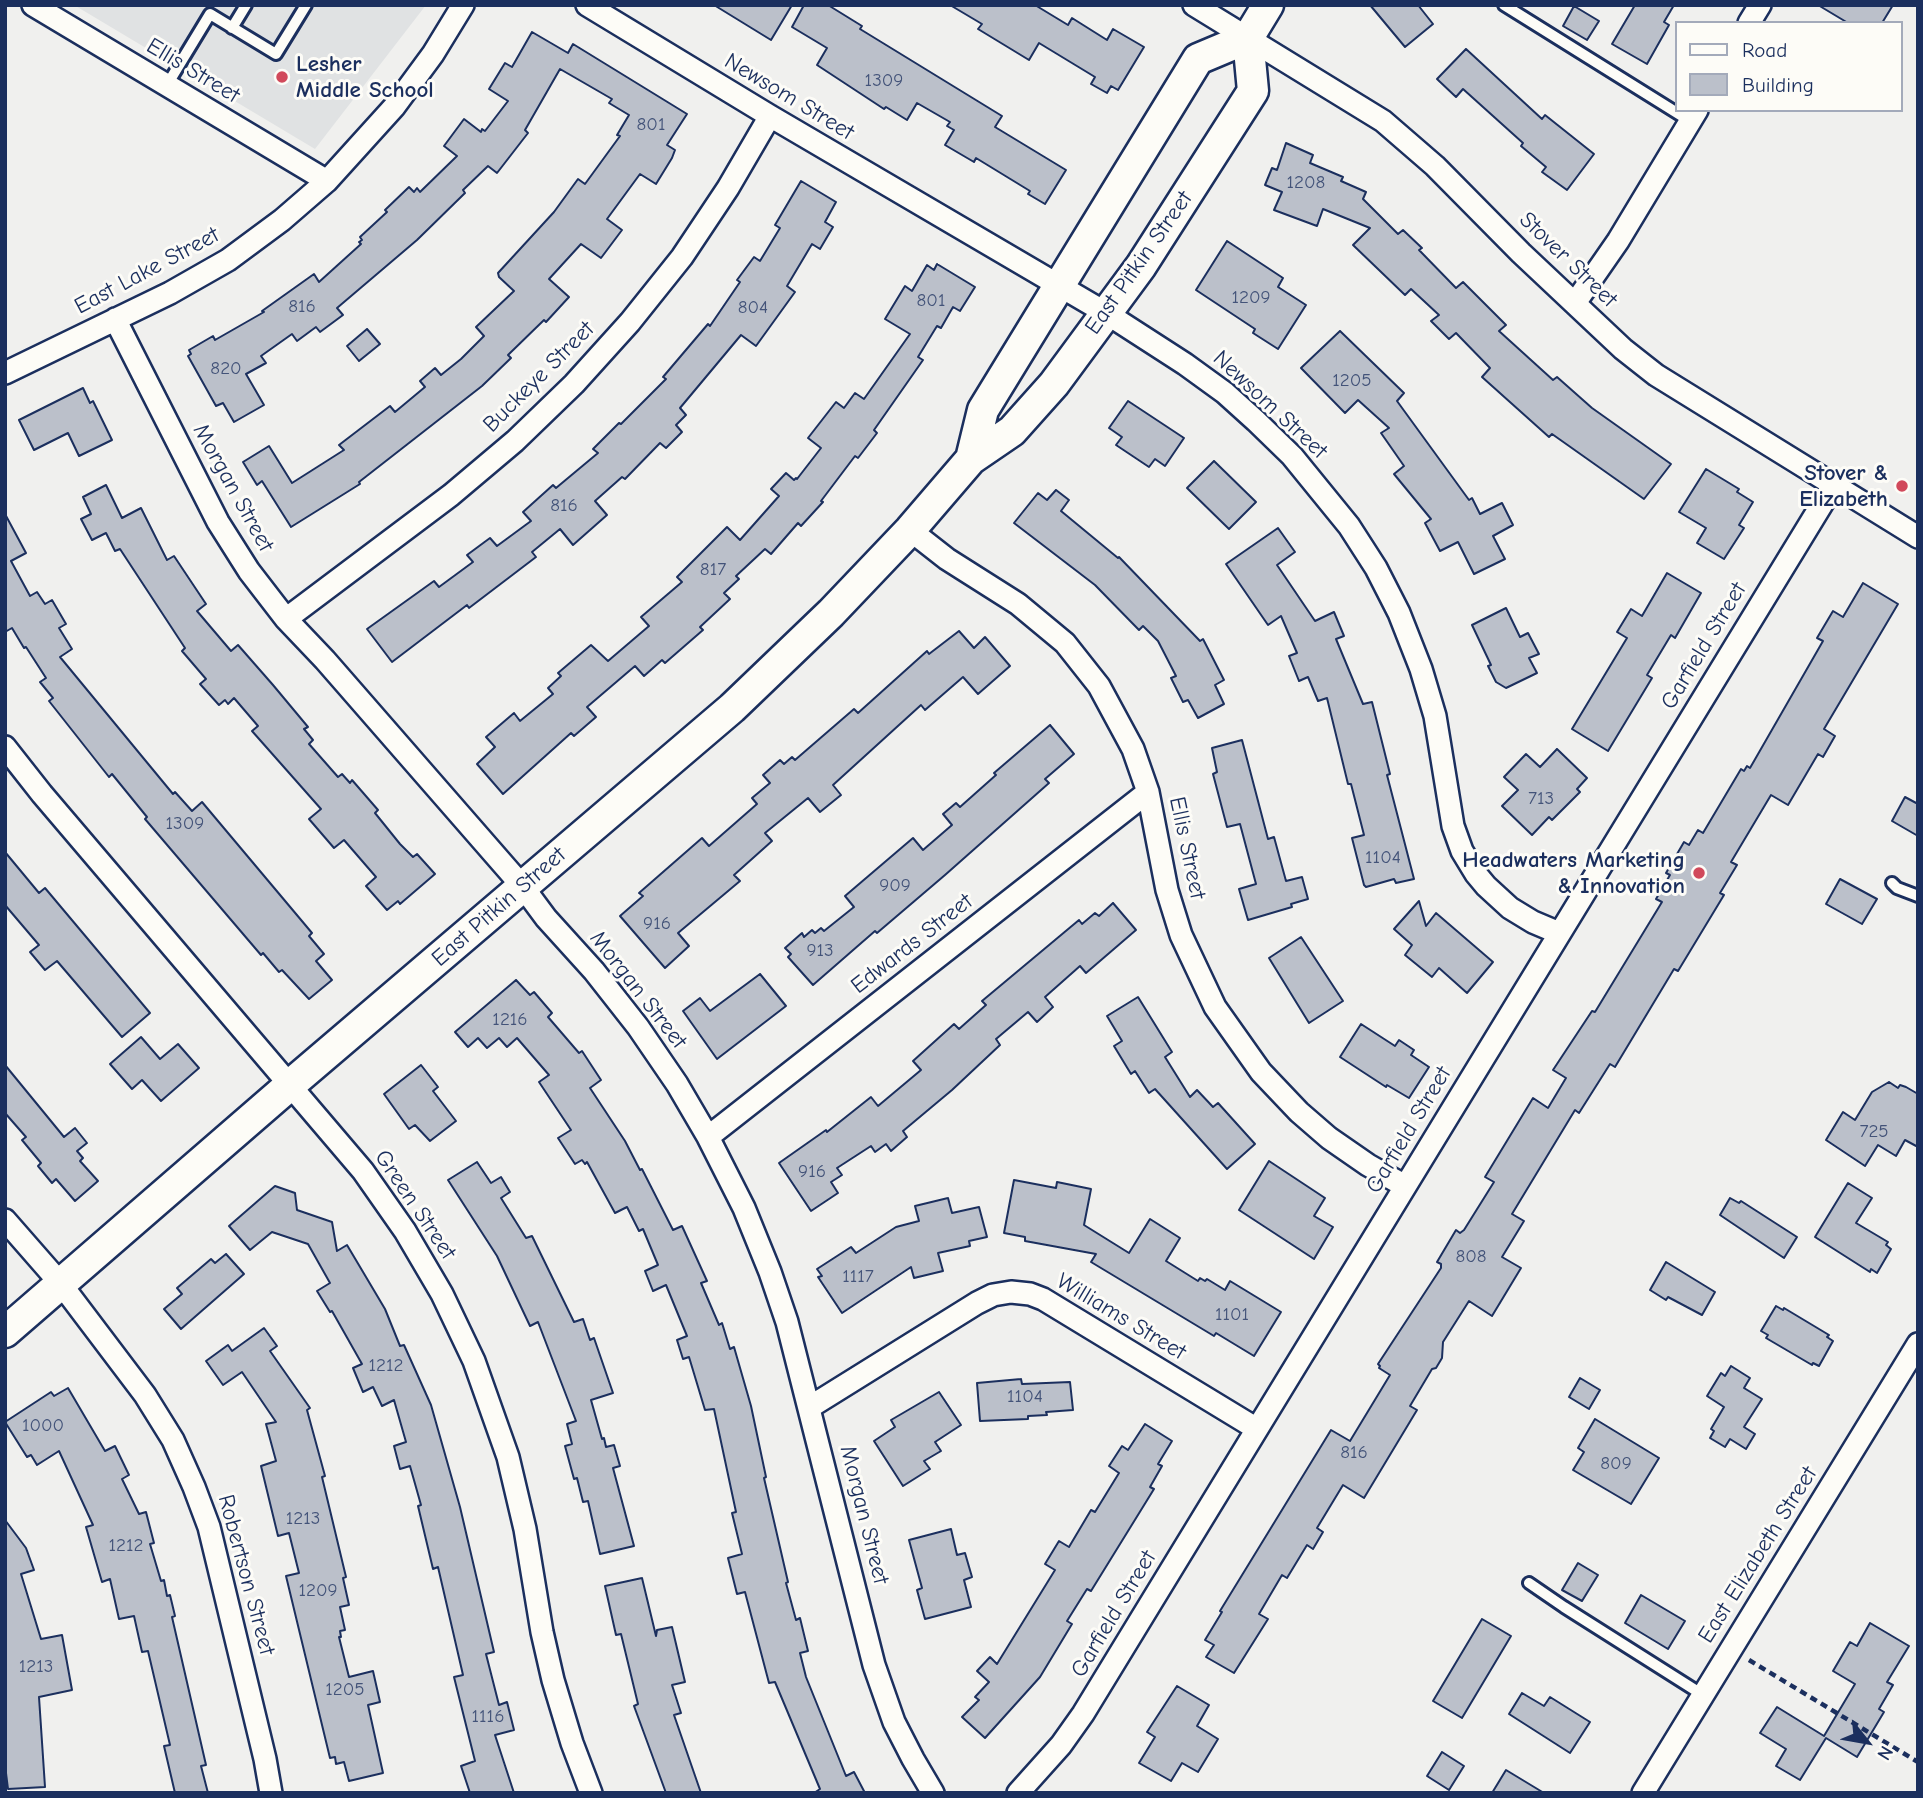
<!DOCTYPE html>
<html>
<head>
<meta charset="utf-8">
<style>
	body { margin:0 }
	#map { position:relative; width:1923px; height:1798px; overflow:hidden; background:#f0f0ee; font-family:"Comic Neue",sans-serif }
	canvas { display:block }
	.frame { position:absolute; inset:0; border:7px solid #1b2f5e; pointer-events:none }
	.legend { position:absolute; left:1675px; top:21px; width:228px; height:91px; box-sizing:border-box; background:#fdfcf7; border:2px solid #a3aaba; margin:0; padding:9px 12px; list-style:none; font-size:21px; color:#1b2f5e }
	.legend li { display:flex; align-items:center; gap:14px; height:35px }
	.legend b { width:35px; border:2px solid #a3aaba }
	.north { position:absolute; left:1832px; top:1707px; width:70px; height:70px; -webkit-text-stroke:5px #fdfcf7; paint-order:stroke; rotate:121deg; font-size:19px; font-weight:700; line-height:28px; text-align:center; color:#1b2f5e }
	.north::after { content:''; display:block; margin:auto; width:24px; height:32px; background:#1b2f5e; clip-path:polygon(50% 0,100% 100%,50% 72%,0 100%) }
</style>
</head>
<body>
<div id="map">
<canvas width="1923" height="1798"></canvas>
<div class="frame"></div>
<ul class="legend">
<li><b style="height:9px;background:#fdfcf7"></b>Road</li>
<li><b style="height:19px;background:#bbc0ca"></b>Building</li>
</ul>
<div class="north">N</div>
</div>
<script>
const context = document.querySelector('canvas').getContext('2d');
context.lineJoin = 'round';
function fill(path, color) { context.fillStyle = color; context.fill(path, 'evenodd'); }
const poly = rows => new Path2D(rows.map(r => 'M' + r).join(''));
function trace(path, color, width, dash) { context.strokeStyle = color; context.lineWidth = width; context.lineCap = dash ? 'butt' : 'round'; context.setLineDash(dash || []); context.stroke(path); }
function drawText(font, color, halo, rows, align = 'center') {
  context.font = font + ' "Comic Neue",sans-serif'; context.lineWidth = 6; context.setLineDash([]); context.textBaseline = 'middle'; context.strokeStyle = halo; context.fillStyle = color; for (const [text, x, y, turn = 0] of rows) {
    context.save(); context.translate(x, y); context.rotate((+turn || 0) * Math.PI / 180); context.textAlign = isNaN(turn) ? turn : align; if (halo) context.strokeText(text, 0, 0); context.fillText(text, 0, 0); context.restore();
  }
}
fill(poly([
	[74,5,426,5,315,149]
]), '#e0e2e3');
const building = poly([
	[714,5,792,5,771,40,714,5],
	[804,5,828,5,862,26,860,29,1002,116,995,127,1066,170,1045,204,1028,194,1030,191,976,158,974,162,945,145,954,130,947,126,950,122,917,103,907,120,886,107,884,109,817,65,827,48,792,27,804,5],
	[950,5,1035,5,1068,25,1072,18,1107,40,1113,29,1144,47,1118,90,1111,86,1107,93,1091,84,1095,77,1039,43,1029,60,978,29,982,24,950,5],
	[1370,5,1418,5,1433,24,1405,47,1370,5],
	[1635,5,1674,5,1664,22,1669,25,1647,64,1612,44,1635,5],
	[1818,5,1893,5,1882,23,1848,23,1818,5],
	[1574,6,1599,21,1587,40,1563,26,1574,6],
	[532,32,568,53,573,44,687,114,667,145,675,150,672,158,656,184,640,174,607,219,622,230,601,258,581,244,549,279,569,297,546,322,544,320,508,355,511,358,482,386,359,482,360,484,291,527,262,481,257,485,243,462,269,446,292,483,344,450,339,445,390,406,395,412,425,387,420,381,435,368,441,375,461,359,484,336,476,327,514,291,499,277,498,273,554,212,578,179,585,184,620,136,617,135,629,115,609,103,612,99,560,69,525,130,528,133,497,173,488,166,463,190,465,193,417,240,337,308,343,315,320,332,316,327,297,341,292,334,261,356,266,363,246,374,264,405,234,422,223,403,216,406,188,356,191,354,189,350,213,336,215,340,264,312,262,311,314,274,319,282,361,244,359,242,362,240,360,237,387,212,385,210,409,187,414,192,417,188,420,192,457,156,444,146,464,119,481,132,482,129,485,131,508,101,489,89,505,63,512,67,532,32],
	[1466,49,1542,119,1545,115,1594,154,1567,190,1542,172,1546,167,1521,146,1523,143,1463,89,1456,97,1437,79,1466,49],
	[1286,143,1313,155,1310,163,1343,177,1341,181,1366,192,1363,199,1398,234,1403,230,1422,248,1419,250,1456,288,1463,282,1506,325,1499,331,1553,380,1557,377,1592,408,1671,464,1644,499,1552,434,1549,437,1482,377,1490,368,1456,333,1449,339,1431,321,1439,315,1411,289,1405,295,1353,245,1370,228,1323,209,1317,226,1274,210,1282,192,1265,185,1272,168,1277,170,1286,143],
	[801,181,836,202,825,222,833,227,820,249,812,244,787,286,795,292,756,346,741,335,680,408,686,415,676,425,682,432,666,448,660,443,625,479,622,477,595,501,607,515,573,545,560,529,532,552,536,557,469,608,467,605,392,662,367,629,434,581,439,587,473,562,467,555,490,538,497,546,531,521,523,512,553,485,556,488,598,453,593,449,619,423,621,424,666,379,663,377,708,324,710,326,740,282,737,280,754,257,760,261,780,228,775,225,801,181],
	[1227,241,1283,278,1278,287,1306,305,1278,349,1253,333,1255,329,1196,290,1227,241],
	[937,264,975,287,960,311,953,307,941,328,937,326,918,357,923,360,874,430,877,433,858,458,855,456,821,501,823,502,801,526,798,523,771,554,765,549,736,576,739,579,724,593,730,599,700,627,703,630,665,663,662,660,644,676,635,666,587,707,596,717,574,736,571,733,503,794,477,764,495,747,486,737,514,713,520,721,553,694,548,688,561,676,558,673,591,645,608,661,649,626,641,617,682,582,677,577,727,527,740,540,779,496,771,489,786,473,794,480,796,478,797,479,821,448,808,438,836,402,844,408,855,393,864,399,910,334,885,319,905,286,912,291,927,265,934,270,937,264],
	[367,329,380,344,359,361,347,346,367,329],
	[1340,331,1404,393,1397,401,1469,500,1472,498,1480,514,1502,503,1513,525,1493,536,1505,559,1474,574,1458,542,1440,551,1425,523,1431,519,1394,474,1404,466,1381,433,1389,428,1358,400,1345,413,1301,368,1340,331],
	[83,388,90,403,93,401,112,440,79,456,68,433,34,450,19,420,83,388],
	[1128,401,1184,438,1165,466,1155,459,1149,467,1116,445,1122,437,1109,428,1128,401],
	[1214,461,1256,502,1229,529,1187,488,1214,461],
	[1706,469,1739,489,1737,492,1753,502,1739,525,1744,528,1724,559,1697,543,1706,528,1679,512,1706,469],
	[106,485,122,518,141,508,167,560,174,556,206,604,197,611,231,651,238,645,273,685,308,727,304,729,313,740,309,744,338,777,342,774,350,783,352,780,378,810,375,813,400,844,413,857,417,854,435,874,400,904,398,901,387,910,366,886,376,877,344,840,334,848,309,819,321,809,252,731,258,726,234,698,228,704,225,700,219,705,200,684,206,679,182,651,185,648,120,549,115,551,106,533,92,540,81,519,91,514,83,497,106,485],
	[1056,490,1069,500,1061,511,1118,558,1119,557,1200,641,1203,639,1224,680,1215,685,1224,704,1198,718,1188,700,1183,702,1171,678,1176,676,1158,641,1143,626,1139,630,1095,585,1014,523,1038,493,1047,500,1056,490],
	[5,514,26,553,11,561,30,596,37,592,45,604,52,600,66,624,59,628,72,649,60,657,173,794,175,792,192,811,202,802,312,933,309,936,324,954,316,961,332,980,309,999,282,970,279,972,263,953,261,955,145,819,147,817,112,774,109,777,49,701,53,698,40,682,46,678,26,647,24,648,12,628,5,632,5,514],
	[1278,528,1295,552,1277,565,1315,621,1334,612,1344,636,1336,639,1363,704,1372,702,1390,774,1387,775,1414,879,1396,883,1394,879,1366,887,1364,885,1352,838,1364,835,1351,784,1348,784,1327,698,1318,701,1308,677,1299,681,1289,656,1297,653,1281,616,1268,625,1226,564,1278,528],
	[1667,573,1701,593,1675,638,1671,635,1647,675,1652,678,1608,751,1572,729,1627,638,1617,632,1631,609,1642,616,1667,573],
	[1863,583,1898,604,1824,729,1835,736,1823,757,1818,754,1788,805,1771,795,1731,862,1737,865,1720,893,1724,895,1678,971,1674,969,1615,1067,1610,1064,1579,1113,1575,1110,1512,1214,1524,1221,1502,1257,1521,1268,1492,1316,1469,1301,1443,1342,1442,1358,1436,1368,1432,1369,1410,1406,1417,1410,1364,1498,1343,1485,1317,1528,1323,1532,1313,1549,1307,1545,1287,1578,1282,1575,1259,1614,1268,1619,1234,1673,1206,1657,1214,1645,1205,1640,1222,1612,1220,1611,1331,1430,1350,1441,1390,1375,1379,1368,1380,1366,1378,1364,1441,1268,1441,1264,1437,1262,1456,1230,1460,1233,1464,1230,1494,1182,1485,1177,1533,1098,1548,1108,1566,1078,1553,1070,1592,1011,1595,1012,1662,902,1656,899,1670,875,1666,873,1684,842,1689,845,1698,830,1703,833,1741,769,1744,771,1747,766,1750,768,1823,641,1817,638,1833,611,1843,617,1863,583],
	[1506,608,1520,637,1528,633,1539,654,1529,658,1537,673,1506,688,1496,682,1488,666,1491,665,1472,625,1506,608],
	[959,631,974,648,985,637,1010,666,978,694,963,677,925,710,921,705,833,785,841,795,820,812,808,798,765,833,772,841,734,875,740,881,678,933,689,946,665,968,620,916,643,896,639,893,702,838,709,846,757,804,752,798,770,783,763,775,780,760,784,764,792,757,795,760,854,709,858,713,927,651,929,654,959,631],
	[1050,725,1074,754,1045,779,1049,783,945,875,877,933,875,931,813,985,788,957,791,954,785,948,802,933,804,937,812,930,815,933,821,928,824,931,854,907,845,896,913,838,923,850,952,825,943,814,956,803,960,807,996,775,994,773,1050,725],
	[1242,740,1268,839,1274,837,1286,881,1302,877,1308,899,1291,904,1292,907,1248,920,1239,889,1256,884,1240,824,1227,827,1213,774,1217,772,1212,748,1242,740],
	[1557,749,1587,778,1577,789,1580,792,1552,820,1549,817,1532,835,1502,806,1518,790,1504,777,1526,754,1540,767,1557,749],
	[1905,797,1918,804,1918,836,1892,821,1905,797],
	[5,852,39,893,45,888,150,1013,122,1037,57,961,45,970,30,952,39,945,5,905,5,852],
	[1840,879,1877,899,1862,924,1826,904,1840,879],
	[1419,901,1426,926,1436,913,1493,962,1467,993,1439,968,1432,977,1405,955,1412,945,1394,929,1419,901],
	[1113,903,1136,930,1086,973,1080,966,1045,997,1053,1007,1037,1022,1028,1012,996,1039,1000,1045,952,1090,903,1131,907,1137,891,1151,886,1144,875,1152,871,1146,837,1168,842,1175,831,1182,838,1193,811,1211,779,1163,826,1130,827,1132,871,1097,878,1106,921,1070,913,1061,954,1024,959,1029,986,1005,982,1001,1079,920,1082,924,1095,913,1099,916,1113,903],
	[1301,937,1343,1001,1309,1023,1269,958,1301,937],
	[760,974,786,1006,717,1059,683,1011,700,998,710,1011,760,974],
	[516,980,530,995,534,992,552,1013,548,1017,579,1053,582,1051,601,1080,590,1088,625,1141,640,1170,642,1169,673,1230,682,1226,707,1281,701,1283,719,1325,722,1323,730,1349,734,1347,751,1406,766,1477,764,1478,788,1582,786,1583,796,1620,800,1618,808,1651,800,1653,806,1677,846,1776,854,1772,865,1793,814,1793,820,1789,775,1682,769,1683,745,1592,737,1594,728,1558,742,1554,732,1513,736,1512,714,1409,705,1410,689,1357,683,1359,677,1340,687,1336,666,1285,653,1291,645,1271,658,1265,643,1229,639,1231,627,1207,615,1213,587,1162,585,1164,582,1160,575,1164,558,1138,571,1130,539,1082,549,1075,517,1038,507,1047,499,1038,487,1048,478,1038,468,1047,455,1032,516,980],
	[1138,997,1172,1052,1165,1057,1190,1097,1197,1090,1213,1107,1218,1103,1255,1144,1227,1169,1155,1089,1149,1093,1135,1071,1131,1074,1114,1046,1122,1041,1107,1016,1138,997],
	[1361,1024,1395,1046,1399,1040,1414,1050,1411,1055,1429,1067,1409,1098,1387,1085,1386,1087,1340,1057,1361,1024],
	[141,1037,160,1059,178,1044,199,1068,161,1101,142,1080,132,1089,110,1064,141,1037],
	[5,1065,64,1137,75,1128,87,1143,77,1151,83,1158,80,1161,98,1181,75,1201,56,1179,52,1183,38,1166,41,1163,22,1140,26,1137,5,1113,5,1065],
	[421,1065,438,1087,433,1091,456,1121,430,1141,415,1125,409,1129,384,1094,421,1065],
	[1889,1082,1898,1088,1900,1085,1906,1087,1918,1094,1918,1147,1905,1140,1896,1156,1878,1145,1865,1166,1826,1140,1843,1112,1855,1120,1872,1092,1889,1082],
	[1269,1161,1325,1198,1314,1216,1333,1227,1314,1259,1239,1210,1269,1161],
	[477,1162,491,1183,501,1177,510,1192,501,1198,526,1238,532,1236,574,1322,583,1319,590,1340,594,1338,613,1393,591,1400,602,1439,604,1438,606,1447,614,1445,620,1466,613,1468,634,1546,600,1554,588,1501,583,1502,577,1478,574,1479,565,1446,572,1444,567,1424,576,1421,538,1322,530,1326,497,1256,448,1180,477,1162],
	[1014,1180,1056,1188,1057,1182,1091,1189,1084,1225,1129,1253,1150,1219,1180,1238,1166,1261,1198,1281,1200,1278,1205,1281,1207,1279,1225,1290,1230,1281,1281,1312,1254,1356,1216,1333,1214,1336,1091,1262,1096,1254,1025,1241,1025,1237,1004,1233,1014,1180],
	[1848,1183,1872,1198,1856,1223,1888,1242,1886,1245,1891,1249,1877,1273,1871,1269,1870,1272,1815,1237,1848,1183],
	[275,1186,295,1193,297,1210,332,1222,337,1251,347,1245,385,1309,400,1346,404,1345,431,1405,460,1507,494,1652,486,1654,499,1705,507,1702,514,1730,495,1735,514,1793,470,1793,461,1766,475,1761,454,1677,463,1675,438,1567,433,1569,418,1506,421,1505,410,1466,400,1469,394,1446,406,1442,394,1400,382,1406,373,1387,363,1392,353,1368,362,1364,332,1311,330,1312,317,1291,330,1283,308,1244,272,1232,250,1250,229,1226,275,1186],
	[948,1198,952,1213,979,1207,987,1237,969,1241,970,1246,938,1253,943,1271,914,1278,911,1267,842,1313,818,1277,822,1276,817,1269,851,1247,856,1253,896,1227,919,1221,915,1206,948,1198],
	[1730,1198,1739,1203,1741,1201,1797,1237,1784,1258,1720,1215,1730,1198],
	[226,1254,244,1274,181,1329,164,1309,182,1294,177,1288,211,1259,215,1263,226,1254],
	[1666,1262,1715,1292,1702,1315,1668,1297,1666,1300,1650,1290,1666,1262],
	[1776,1306,1783,1310,1784,1308,1829,1335,1827,1337,1833,1341,1819,1366,1813,1363,1812,1365,1766,1338,1768,1335,1761,1331,1776,1306],
	[264,1328,277,1346,270,1351,310,1408,307,1410,325,1476,322,1477,346,1577,343,1578,349,1605,340,1607,345,1630,340,1631,341,1637,339,1637,349,1677,373,1671,380,1702,368,1705,383,1773,349,1781,344,1762,336,1764,335,1757,330,1758,286,1576,299,1573,289,1533,278,1536,261,1466,276,1461,266,1424,276,1422,242,1372,223,1385,206,1361,228,1345,232,1351,264,1328],
	[1731,1366,1750,1378,1744,1388,1762,1399,1744,1427,1755,1434,1746,1449,1730,1439,1725,1447,1710,1438,1714,1431,1711,1429,1724,1407,1707,1396,1721,1373,1725,1376,1731,1366],
	[1580,1378,1600,1390,1589,1409,1569,1397,1580,1378],
	[1021,1379,1022,1384,1070,1382,1073,1410,1046,1412,1047,1415,1028,1416,1028,1419,980,1421,977,1383,1021,1379],
	[68,1388,105,1451,115,1446,129,1475,122,1479,139,1514,146,1512,154,1543,150,1544,161,1581,164,1580,167,1596,170,1595,175,1616,172,1617,206,1765,201,1766,208,1793,175,1793,164,1746,170,1745,148,1651,142,1652,134,1616,119,1619,110,1579,102,1582,86,1527,93,1525,59,1451,37,1465,31,1455,27,1457,5,1422,51,1392,54,1396,68,1388],
	[939,1392,961,1425,935,1442,941,1451,924,1461,930,1469,903,1486,874,1441,895,1427,891,1420,939,1392],
	[1595,1419,1659,1458,1631,1504,1573,1470,1584,1452,1578,1448,1595,1419],
	[1145,1424,1172,1441,1158,1464,1162,1466,1150,1487,1154,1489,1091,1591,1087,1589,1067,1621,1072,1624,1040,1677,985,1738,962,1717,979,1700,975,1697,989,1682,977,1671,990,1657,997,1664,1055,1570,1045,1564,1059,1541,1069,1547,1091,1510,1095,1512,1119,1473,1109,1466,1122,1446,1128,1450,1145,1424],
	[5,1520,26,1548,34,1570,21,1574,41,1639,62,1635,72,1690,39,1697,45,1787,8,1789,5,1765,5,1520],
	[951,1529,957,1555,965,1553,972,1577,964,1580,971,1607,925,1619,917,1590,922,1588,909,1540,951,1529],
	[1578,1563,1598,1575,1582,1601,1562,1590,1578,1563],
	[642,1578,656,1636,657,1630,672,1627,685,1682,672,1685,681,1713,674,1715,701,1793,666,1793,634,1706,638,1704,621,1634,616,1635,605,1586,642,1578],
	[1641,1595,1685,1621,1668,1649,1625,1623,1641,1595],
	[1482,1619,1511,1636,1462,1718,1433,1701,1482,1619],
	[1870,1623,1909,1646,1887,1682,1893,1685,1879,1709,1884,1712,1857,1757,1826,1738,1800,1780,1776,1766,1786,1749,1760,1733,1777,1707,1824,1736,1855,1684,1833,1671,1850,1642,1857,1646,1870,1623],
	[1177,1686,1209,1705,1197,1726,1218,1739,1198,1772,1182,1763,1171,1781,1139,1763,1155,1737,1147,1732,1177,1686],
	[1522,1693,1544,1706,1550,1697,1590,1722,1570,1753,1509,1714,1522,1693],
	[1442,1752,1464,1766,1449,1790,1427,1776,1442,1752],
	[1506,1770,1544,1793,1492,1793,1506,1770]
]);
fill(building, '#bbc0ca');
trace(building, '#1b2f5e', 2);
const lane = poly([
	[1504,5,1690,121],
	[232,28,246,5],
	[167,85,210,14,276,54,306,5],
	[1892,883,1897,888,1918,896],
	[1529,1583,1564,1607,1703,1695]
]);
const street = poly([
	[33,5,327,181],
	[587,5,770,116,1106,313,1185,364,1225,393,1256,421,1292,456,1349,526,1376,568,1399,613,1421,669,1435,716,1453,826,1462,851,1476,874,1486,886,1510,908,1533,922,1559,933],
	[1194,5,1383,121,1435,166,1521,253,1623,349,1656,375,1918,537],
	[1749,23,1760,5],
	[1575,303,1618,241,1697,110],
	[115,319,218,522,249,571,286,619,325,660,523,887,546,918,594,971,638,1027,677,1084,708,1137,744,1208,770,1272,787,1322,874,1665,894,1722,913,1759,933,1793],
	[5,373,170,293,228,260,282,220,327,181,394,107,433,54,463,5],
	[910,530,947,559,1018,604,1065,643,1099,686,1133,749,1148,792,1167,890,1181,935,1215,1007,1261,1072,1299,1112,1329,1138,1368,1165,1405,1186],
	[286,619,451,495,515,441,574,384,630,322,682,257,728,188,770,116],
	[5,747,42,794,363,1171,405,1231,442,1294,474,1361,508,1457,525,1529,542,1632,553,1680,572,1743,591,1793],
	[708,1137,1148,792],
	[5,1220,61,1284,145,1395,173,1440,194,1487,209,1527,265,1759,271,1793],
	[810,1407,977,1303,993,1295,1011,1292,1030,1294,1043,1299,1257,1429],
	[1018,1793,1061,1745,1083,1714,1833,486],
	[1643,1793,1918,1344]
]);
const secondary = poly([
	[971,459,983,410,1198,59,1248,38],
	[5,1332,290,1085,732,708,831,613,910,530,971,459,1012,431,1054,384,1141,266,1253,91,1248,38,1268,5]
]);
trace(lane, '#1b2f5e', 16);
trace(street, '#1b2f5e', 26);
trace(secondary, '#1b2f5e', 35);
trace(poly([
	[1749,1660,1918,1762]
]), '#1b2f5e', 4.5, [7, 5]);
trace(lane, '#fdfcf7', 10);
trace(street, '#fdfcf7', 21);
trace(secondary, '#fdfcf7', 30);
for (const [x, y, r, color] of [
	[282,77,7,"#d1495b"],
	[1902,486,7,"#d1495b"],
	[1699,873,7,"#d1495b"]
]) { const dot = new Path2D(); dot.arc(x, y, r, 0, 2 * Math.PI); context.fillStyle = color; context.fill(dot); trace(dot, '#fdfcf7', 2.5); }
drawText('19px', '#435379', null, [
	["1309",884,81],
	["801",651,125],
	["1208",1306,183],
	["1209",1251,298],
	["801",931,301],
	["816",302,307],
	["804",753,308],
	["820",226,369],
	["1205",1352,381],
	["816",564,506],
	["817",713,570],
	["713",1541,799],
	["1309",185,824],
	["1104",1383,858],
	["909",895,886],
	["916",657,924],
	["913",820,951],
	["1216",510,1020],
	["725",1874,1132],
	["916",812,1172],
	["808",1471,1257],
	["1117",858,1277],
	["1101",1232,1315],
	["1212",386,1366],
	["1104",1025,1397],
	["1000",43,1426],
	["816",1354,1453],
	["809",1616,1464],
	["1213",303,1519],
	["1212",126,1546],
	["1209",318,1591],
	["1213",36,1667],
	["1205",345,1690],
	["1116",488,1717]
]);
drawText('bold 23px', '#1b2f5e', '#fdfcf7', [
	["Lesher",296,64,"left"],
	["Middle School",296,90,"left"],
	["Stover &",1888,473],
	["Elizabeth",1888,499],
	["Headwaters Marketing",1685,860],
	["& Innovation",1685,886]
], 'right');
drawText('23px', '#1b2f5e', '#fdfcf7', [
	["Ellis Street",193,71,31],
	["Newsom Street",789,97,31],
	["Stover Street",1568,260,44],
	["East Pitkin Street",1139,263,-55],
	["East Lake Street",147,271,-28],
	["Buckeye Street",539,377,-45],
	["Newsom Street",1270,405,43],
	["Morgan Street",233,488,61],
	["Garfield Street",1704,646,-59],
	["Ellis Street",1187,848,78],
	["East Pitkin Street",499,907,-41],
	["Edwards Street",912,944,-38],
	["Morgan Street",638,990,52],
	["Garfield Street",1409,1130,-59],
	["Green Street",415,1205,56],
	["Williams Street",1121,1317,31],
	["Morgan Street",864,1515,76],
	["East Elizabeth Street",1758,1555,-58],
	["Robertson Street",246,1575,75],
	["Garfield Street",1114,1614,-59]
]);
</script>
</body>
</html>
